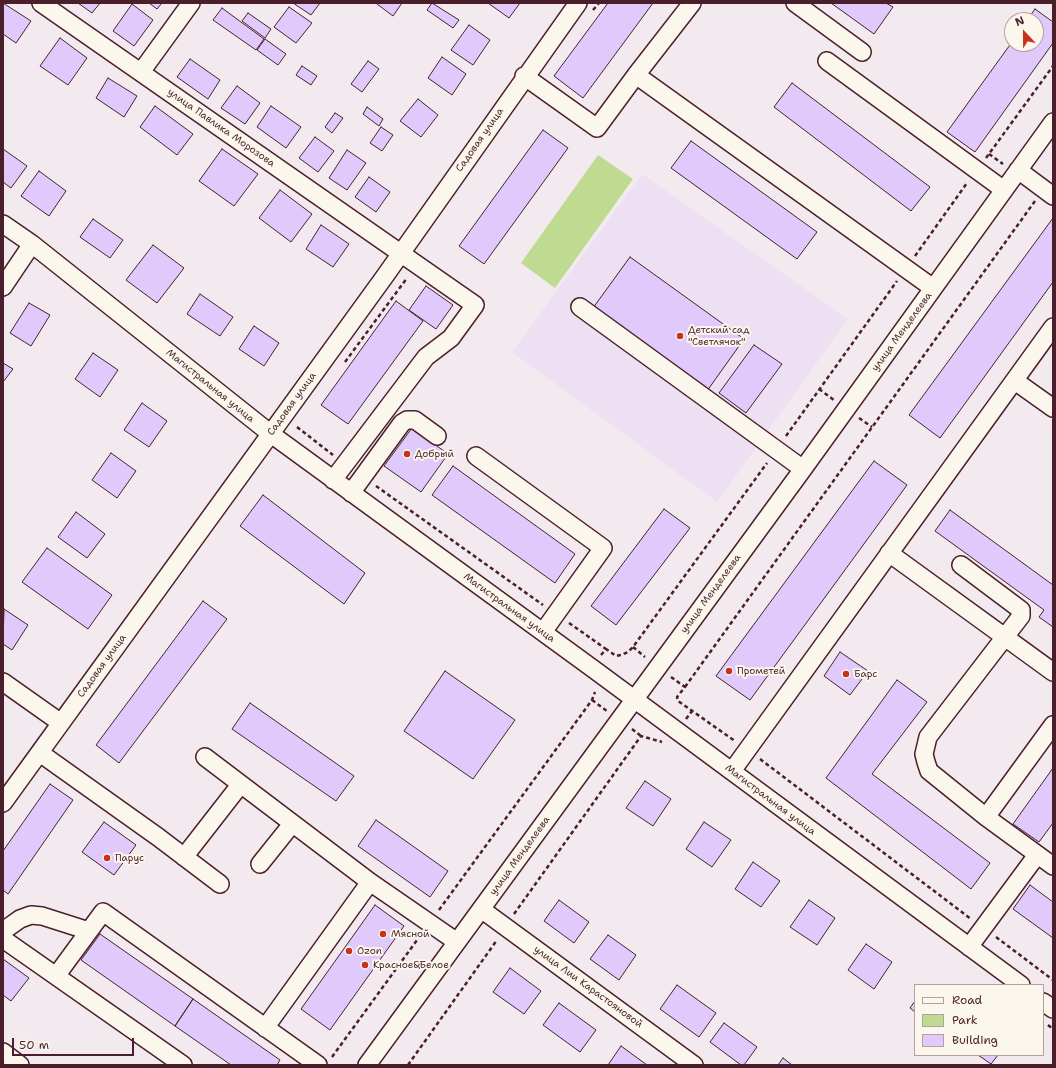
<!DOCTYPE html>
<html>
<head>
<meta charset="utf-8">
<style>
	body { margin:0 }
	#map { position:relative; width:1056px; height:1068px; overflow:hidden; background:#f3eaf0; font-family:"Shantell Sans",sans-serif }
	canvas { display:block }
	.frame { position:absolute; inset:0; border:4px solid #4a1f2b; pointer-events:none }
	.legend { position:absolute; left:914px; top:984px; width:130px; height:72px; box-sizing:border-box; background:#fbf7ec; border:1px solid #b4a19f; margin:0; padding:5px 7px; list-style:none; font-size:12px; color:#4a1f2b }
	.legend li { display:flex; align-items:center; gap:8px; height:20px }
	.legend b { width:20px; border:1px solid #b4a19f }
	.north { position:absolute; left:1004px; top:12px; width:40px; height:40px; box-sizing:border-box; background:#fbf7ec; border:1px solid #b4a19f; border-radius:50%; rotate:338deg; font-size:11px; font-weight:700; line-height:16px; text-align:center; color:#4a1f2b }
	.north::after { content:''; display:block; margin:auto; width:14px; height:18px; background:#c8321e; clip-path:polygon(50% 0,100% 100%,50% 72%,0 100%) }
	.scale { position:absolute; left:12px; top:1038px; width:122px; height:18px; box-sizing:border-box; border:2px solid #4a1f2b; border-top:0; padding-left:5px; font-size:12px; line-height:14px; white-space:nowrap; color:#4a1f2b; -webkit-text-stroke:3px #fbf7ec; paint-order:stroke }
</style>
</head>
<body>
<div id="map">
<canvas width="1056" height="1068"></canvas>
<div class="frame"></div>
<ul class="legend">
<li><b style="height:5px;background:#fbf7ec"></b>Road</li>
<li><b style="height:11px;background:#bfda91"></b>Park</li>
<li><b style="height:11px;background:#e0cafb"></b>Building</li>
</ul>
<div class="north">N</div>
<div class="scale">50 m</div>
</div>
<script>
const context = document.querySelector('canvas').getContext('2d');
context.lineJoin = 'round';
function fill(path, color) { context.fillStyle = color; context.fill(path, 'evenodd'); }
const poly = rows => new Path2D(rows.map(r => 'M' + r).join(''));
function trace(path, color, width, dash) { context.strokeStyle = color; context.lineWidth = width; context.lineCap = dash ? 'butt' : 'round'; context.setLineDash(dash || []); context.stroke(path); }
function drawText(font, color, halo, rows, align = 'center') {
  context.font = font + ' "Shantell Sans",sans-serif'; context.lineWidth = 4; context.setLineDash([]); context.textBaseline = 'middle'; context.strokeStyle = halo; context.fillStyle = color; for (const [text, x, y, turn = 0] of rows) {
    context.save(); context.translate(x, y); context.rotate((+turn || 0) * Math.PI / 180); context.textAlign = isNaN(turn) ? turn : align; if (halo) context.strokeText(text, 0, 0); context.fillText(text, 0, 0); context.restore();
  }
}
fill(poly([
	[642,174,848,319,717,502,512,352]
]), '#ede0f3');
fill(poly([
	[598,155,633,179,555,288,521,263]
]), '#bfda91');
const building = poly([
	[3,3,31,21,16,43,3,34,3,3],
	[78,3,100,3,92,13,78,3],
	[149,3,162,3,157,9,149,3],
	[293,3,320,3,311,15,293,3],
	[378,3,402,3,393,16,377,4,378,3],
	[432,3,459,20,453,28,427,10,432,3],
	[488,3,520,3,509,18,488,3],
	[608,3,653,3,583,98,554,76,608,3],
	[831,3,886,3,893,7,874,34,831,3],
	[132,4,153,20,134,46,113,31,132,4],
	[289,7,312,23,296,43,274,27,289,7],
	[222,8,264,39,256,50,213,20,222,8],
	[1035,9,1053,22,1053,43,975,152,947,132,1012,42,1012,44,1036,44,1036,20,1027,20,1035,9],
	[248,13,271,29,265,38,242,21,248,13],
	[469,25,490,40,473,65,451,50,469,25],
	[60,38,87,58,68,85,40,66,60,38],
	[265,39,286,54,278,65,257,50,265,39],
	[442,57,466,74,452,95,428,78,442,57],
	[190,59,220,80,208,99,177,77,190,59],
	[368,61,379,69,362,92,351,84,368,61],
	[302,66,317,76,311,85,296,75,302,66],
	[108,78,137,96,124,117,96,98,108,78],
	[792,83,930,187,911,211,774,107,792,83],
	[237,86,260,103,245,124,221,108,237,86],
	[418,99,438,115,421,137,400,121,418,99],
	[155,106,193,134,177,155,140,127,155,106],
	[271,106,301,127,286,148,257,127,271,106],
	[367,107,383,119,379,126,363,114,367,107],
	[335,113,343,118,332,133,325,127,335,113],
	[381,127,393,135,382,151,370,143,381,127],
	[543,130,568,148,484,264,459,246,543,130],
	[315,137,334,151,318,172,299,158,315,137],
	[691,141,817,232,797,259,671,168,691,141],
	[3,149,27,166,11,188,3,182,3,149],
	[222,149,258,174,234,206,199,181,222,149],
	[347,150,366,163,347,190,329,178,347,150],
	[39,171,66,191,49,216,21,196,39,171],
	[369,177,390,192,376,212,355,197,369,177],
	[280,190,312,214,291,242,259,218,280,190],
	[1053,218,1053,282,940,438,909,415,1053,218],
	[93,219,123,240,110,258,80,237,93,219],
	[321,225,349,244,333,267,306,249,321,225],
	[153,245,184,268,157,303,126,280,153,245],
	[630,257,744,339,707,391,593,308,630,257],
	[426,286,453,305,436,329,409,310,426,286],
	[200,294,233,317,220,336,187,314,200,294],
	[396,301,423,321,348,424,321,405,396,301],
	[29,303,50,315,31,346,10,333,29,303],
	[254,326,279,343,264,366,239,349,254,326],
	[754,345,782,364,746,413,719,393,754,345],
	[93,353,118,370,100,397,75,379,93,353],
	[3,363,13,369,3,382,3,363],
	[142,403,167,421,149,447,124,430,142,403],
	[412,428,448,454,421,492,384,466,412,428],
	[111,453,136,471,117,498,92,480,111,453],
	[874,461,907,485,750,700,716,676,874,461],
	[453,466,575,554,555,583,432,495,453,466],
	[263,495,365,573,344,604,240,526,263,495],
	[664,509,690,528,616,625,591,606,664,509],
	[950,510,1053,585,1053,627,1039,617,1044,610,935,531,950,510],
	[76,512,105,534,87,558,58,537,76,512],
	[47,548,112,595,88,629,22,582,47,548],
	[203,601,227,619,119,763,96,745,203,601],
	[4,609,28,625,12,650,3,644,4,609],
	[840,652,868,671,850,695,824,676,840,652],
	[445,671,515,720,473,779,404,731,445,671],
	[897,680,927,702,872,774,990,863,971,889,826,778,897,680],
	[250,703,354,776,336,801,232,729,250,703],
	[1053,768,1053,823,1039,842,1013,824,1053,768],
	[645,781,671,799,653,826,626,808,645,781],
	[50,784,73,800,8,894,3,890,3,851,50,784],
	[376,820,448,871,430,897,358,846,376,820],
	[104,822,136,845,114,875,82,852,104,822],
	[704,822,731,840,712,867,686,849,704,822],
	[753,862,780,881,761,907,735,889,753,862],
	[1030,885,1053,902,1053,938,1013,909,1030,885],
	[559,900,589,922,574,943,544,921,559,900],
	[809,900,835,918,817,945,790,927,809,900],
	[375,905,404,926,330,1030,301,1009,375,905],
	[100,934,193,999,175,1026,81,960,100,934],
	[608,935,636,955,619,980,590,959,608,935],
	[866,944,892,962,874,989,848,970,866,944],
	[3,959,29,978,11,1001,3,995,3,959],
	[510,968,541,991,524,1014,493,992,510,968],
	[677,985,716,1013,699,1037,660,1009,677,985],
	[193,999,280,1060,277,1065,231,1065,175,1026,193,999],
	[915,1001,915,1012,910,1008,915,1001],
	[559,1003,596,1030,580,1052,543,1025,559,1003],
	[724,1023,757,1047,744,1065,741,1065,710,1042,724,1023],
	[621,1046,647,1065,608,1065,621,1046],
	[978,1055,998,1055,991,1064,978,1055],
	[783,1058,792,1065,778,1065,783,1058]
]);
fill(building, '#e0cafb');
trace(building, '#4a1f2b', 1);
const minor = poly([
	[41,3,475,305,451,338,426,357,333,480],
	[795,3,862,52],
	[827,61,1004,190],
	[141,72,191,3],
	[636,75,692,3],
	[524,76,597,128,636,75,933,288],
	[1018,170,1053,196],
	[3,224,32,244,271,434,592,668,1021,985],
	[3,287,32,244],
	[580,307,803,469],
	[1015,381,1053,408],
	[476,456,603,548,543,632],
	[351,493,402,423,407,420,415,420,437,436],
	[889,553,1053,672],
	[961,565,1021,610,1021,616,928,737,924,754,926,762,929,771,986,817,1053,866],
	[3,682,61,723],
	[40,753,158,837,220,884],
	[205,757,370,882,457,942],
	[732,771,1053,327],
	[3,803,385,276,578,3],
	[986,817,1053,725],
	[184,857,240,785],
	[260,864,292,824],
	[481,909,694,1065],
	[3,931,20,919,31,915,42,916,89,931],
	[3,939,183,1065],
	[969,947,1037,855],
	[56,976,103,912,318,1065],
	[1043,1002,1053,1009],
	[265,1028,370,882],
	[3,1052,20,1065],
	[367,1065,803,469,1053,122]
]);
trace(minor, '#4a1f2b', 20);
trace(poly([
	[593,10,599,3],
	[989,154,1003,164],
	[986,158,1053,66],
	[915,256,967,183],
	[345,362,407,278],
	[819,389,834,400],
	[859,418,872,427],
	[297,427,333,455],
	[786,436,897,281],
	[376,486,543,605],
	[569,623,606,649],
	[633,647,645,657],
	[601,655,606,649,616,656,621,655,628,652,633,647,767,463],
	[671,677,685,687,677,697,678,701,735,741],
	[685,687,1035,201],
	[592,700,607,711],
	[686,719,692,711],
	[632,729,641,736],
	[760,759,971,919],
	[439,910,592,700,595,692],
	[514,914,641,736,662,742],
	[996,937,1053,980],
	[1048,1025,1053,1029],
	[332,1057,420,936],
	[408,1065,497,940]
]), '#4a1f2b', 2.5, [4, 3]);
trace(minor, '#fbf7ec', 17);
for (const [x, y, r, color] of [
	[680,336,4,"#c8321e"],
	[407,454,4,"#c8321e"],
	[729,671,4,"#c8321e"],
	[846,674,4,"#c8321e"],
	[107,858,4,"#c8321e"],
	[383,934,4,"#c8321e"],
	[349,951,4,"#c8321e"],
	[365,965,4,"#c8321e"]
]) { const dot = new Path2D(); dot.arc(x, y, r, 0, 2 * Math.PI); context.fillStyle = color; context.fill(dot); trace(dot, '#fbf7ec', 1.5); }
drawText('10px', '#4a1f2b', '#fbf7ec', [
	["улица Павлика Морозова",221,128,35],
	["Садовая улица",480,140,-55],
	["улица Менделеева",902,332,-54],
	["Магистральная улица",210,386,39],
	["Садовая улица",292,404,-54],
	["улица Менделеева",711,594,-54],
	["Магистральная улица",509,608,36],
	["Садовая улица",102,666,-54],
	["Магистральная улица",770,800,37],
	["улица Менделеева",520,856,-54],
	["улица Лии Карастояновой",588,987,36]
]);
drawText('10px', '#4a1f2b', '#fbf7ec', [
	["Детский сад",688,330],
	["\"Светлячок\"",688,342],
	["Добрый",415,454],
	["Прометей",737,671],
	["Барс",854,674],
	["Парус",115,858],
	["Мясной",391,934],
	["Ozon",357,951],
	["Красное&Белое",373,965]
], 'left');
</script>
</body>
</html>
